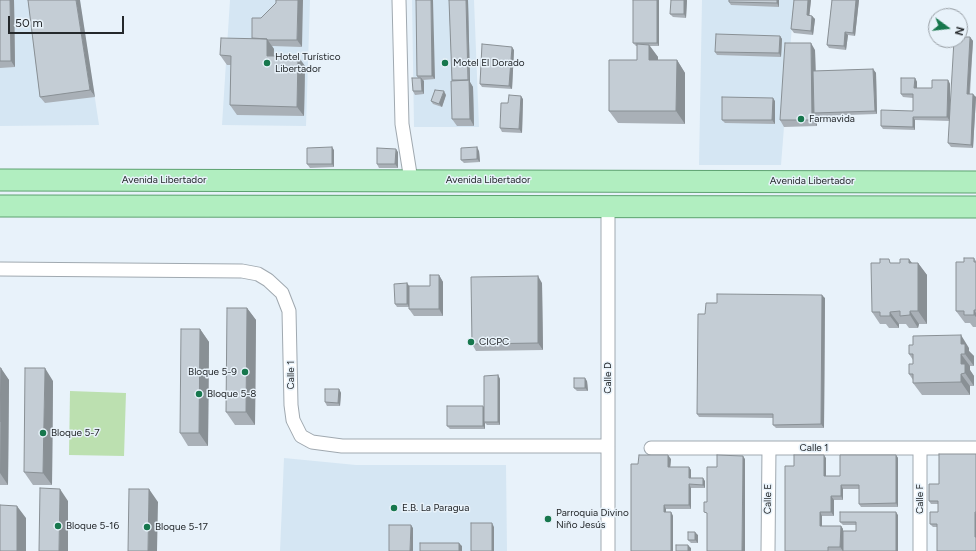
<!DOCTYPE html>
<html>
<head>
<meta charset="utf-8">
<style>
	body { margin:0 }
	#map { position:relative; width:976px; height:551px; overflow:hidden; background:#e8f2fa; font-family:Figtree,sans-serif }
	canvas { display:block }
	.north { position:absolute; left:928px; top:8px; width:40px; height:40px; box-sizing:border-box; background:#e8f2fa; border:1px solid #9aa1a7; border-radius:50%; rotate:105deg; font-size:11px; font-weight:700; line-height:16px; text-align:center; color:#24282b }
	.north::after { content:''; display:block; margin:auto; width:14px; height:18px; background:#17774d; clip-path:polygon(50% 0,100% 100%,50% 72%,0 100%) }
	.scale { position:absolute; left:8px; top:16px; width:116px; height:18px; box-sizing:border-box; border:2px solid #24282b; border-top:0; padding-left:5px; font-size:12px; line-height:14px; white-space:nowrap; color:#24282b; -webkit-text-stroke:3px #e8f2fa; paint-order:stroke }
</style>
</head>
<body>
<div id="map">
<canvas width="976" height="551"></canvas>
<div class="north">N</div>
<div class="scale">50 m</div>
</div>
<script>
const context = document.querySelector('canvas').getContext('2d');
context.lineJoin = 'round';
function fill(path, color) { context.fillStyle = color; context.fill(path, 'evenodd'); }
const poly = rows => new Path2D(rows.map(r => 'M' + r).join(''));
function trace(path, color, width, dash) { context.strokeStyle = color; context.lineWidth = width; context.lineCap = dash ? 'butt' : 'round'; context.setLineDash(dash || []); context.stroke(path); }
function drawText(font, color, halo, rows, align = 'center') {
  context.font = font + ' Figtree,sans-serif'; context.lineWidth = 3; context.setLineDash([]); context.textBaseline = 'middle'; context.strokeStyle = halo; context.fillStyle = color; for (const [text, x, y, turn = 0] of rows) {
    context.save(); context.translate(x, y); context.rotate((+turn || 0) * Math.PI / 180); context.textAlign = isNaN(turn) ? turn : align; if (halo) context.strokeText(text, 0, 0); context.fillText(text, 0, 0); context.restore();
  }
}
fill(poly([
	[0,0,80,0,99,125,0,126],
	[230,0,310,0,306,126,222,125],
	[412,0,474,0,479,127,414,127],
	[702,0,794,0,781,165,699,165],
	[284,458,356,465,506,465,507,551,280,551]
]), '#d5e6f3');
fill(poly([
	[70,391,126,393,124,456,69,455]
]), '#bce0b0');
const street = poly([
	[399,0,402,124,411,180],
	[608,206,608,551],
	[0,269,242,271,258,274,268,280,282,293,289,311,291,405,293,420,301,436,312,442,342,446,608,446],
	[651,448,976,448],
	[920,448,920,551],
	[768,551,769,448]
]);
const primary = poly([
	[0,180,976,182],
	[0,206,976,207]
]);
trace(street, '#a0a9b0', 15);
trace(primary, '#5ea271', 23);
trace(street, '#fff', 13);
trace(primary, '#b1eec0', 21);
fill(poly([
	[0,0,14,0,15,67,0,68],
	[28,0,95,97,45,103,40,97],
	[416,0,435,79,423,80,424,81,424,94,415,95,413,91,418,78,417,76],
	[449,0,468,0,470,82,473,87,474,126,457,126,452,119,452,81],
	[633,0,659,0,659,46,650,46,658,57,658,60,677,60,685,73,685,124,618,123,609,111,637,60,637,46,636,46,633,43],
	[687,0,686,18,673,17,670,14],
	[779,0,779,7,731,5,729,2],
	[794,0,811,0,809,16,812,16,815,19,813,35,794,33,791,29],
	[832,0,859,0,855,36,848,35,846,50,829,48,827,45],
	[276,3,302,47,272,46,274,49,274,56,305,66,304,116,237,115,230,105,231,65,227,65,220,55,252,38,261,18],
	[780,36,782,39,781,57,717,55,715,52],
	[970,37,973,41,970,94,976,97,973,148,951,147,948,143],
	[514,50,512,89,482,87,480,84],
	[815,50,816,71,873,69,876,73,877,114,817,116,817,126,784,127,780,120],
	[915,78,917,82,917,88,932,88,948,80,950,84,950,121,915,120,915,130,883,129,881,126,913,111,913,98,903,97,901,94],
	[446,95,442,107,433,104,431,101],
	[523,99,522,133,502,132,500,128,508,103],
	[775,101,775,124,725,123,722,120],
	[334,150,334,167,310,168,307,164],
	[479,151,480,162,464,163,461,160],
	[398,152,398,168,379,168,377,164],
	[974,258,976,261,976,327,973,327,970,323,965,323,956,311,964,262],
	[892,263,918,263,927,275,927,324,919,324,918,328,909,328,906,324,899,324,899,328,889,328,886,324,880,324,872,312],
	[439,275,443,282,443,316,414,316,409,309,409,307,397,307,395,304,409,286,430,286],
	[542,283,543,350,476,351,472,344],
	[825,298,824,428,776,428,773,425,773,418,699,417,697,414,705,314,717,303],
	[247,308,256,320,255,425,235,425,226,412],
	[200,329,209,342,208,446,188,446,180,433],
	[969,348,969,351,974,356,974,366,970,366,970,370,974,376,974,386,970,386,970,395,922,395,913,383,913,380,909,374,913,364,913,360,909,354],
	[0,368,9,380,8,485,0,485],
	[498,375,500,379,500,425,487,425,485,423,485,429,450,429,447,426,484,408],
	[53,381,52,485,33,485,24,472],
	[587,381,588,391,577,391,574,388],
	[339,389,341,393,340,406,327,406,325,402],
	[976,454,976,551,937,527,933,527,930,524,938,512,938,504,931,504,929,501,939,484],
	[896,455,898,458,898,507,861,507,859,504,859,489,843,489,843,500,834,500,834,516,822,516,822,526,841,526,843,529,843,551,785,551,794,466,826,458,826,476,840,476],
	[671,459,670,467,689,467,691,470,691,478,705,481,705,488,691,488,691,509,666,509,666,512,671,512,673,516,673,551,631,551,638,464],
	[898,515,856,531,856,525,843,525,840,522],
	[698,535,698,543,691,543,688,540]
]), '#a9b0b7');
fill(poly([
	[10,0,14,0,15,67,11,61],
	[76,0,80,0,95,97,90,90],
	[298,0,303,0,302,47,297,40],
	[431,0,433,0,435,79,432,76],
	[466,0,468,0,470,82,473,87,474,126,470,119],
	[657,0,659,0,659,46,657,43],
	[684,0,687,0,686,18,684,14],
	[777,0,779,0,779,7,777,3],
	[808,0,811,0,809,19,807,15],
	[856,0,859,0,855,36,853,33],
	[812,16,815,19,813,35,811,31],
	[845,32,848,35,846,50,844,46],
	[780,36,782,39,781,57,779,53],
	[970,37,973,41,969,97,967,94],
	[267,39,274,49,273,65,267,56],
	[811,43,815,50,816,113,814,113,817,116,817,126,812,120],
	[649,45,658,57,658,73,649,60],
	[512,47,514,50,512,89,509,86],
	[298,56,305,66,304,116,297,107],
	[677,60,685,73,685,124,676,111],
	[873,69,876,73,877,114,875,111],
	[421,78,424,81,424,94,422,91],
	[915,78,917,82,917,92,914,88],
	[948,80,950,84,950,121,947,117],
	[444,91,446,95,442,107,439,104],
	[973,94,976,97,973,148,971,145],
	[521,96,523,99,522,133,519,129],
	[773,98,775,101,775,124,772,120],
	[913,117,915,120,915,130,913,127],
	[332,147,334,150,334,167,332,164],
	[477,147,479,151,480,162,477,159],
	[396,149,398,152,398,168,395,164],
	[909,259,918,271,918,263,927,275,927,324,918,311,909,263],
	[439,275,443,282,443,316,439,309],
	[538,276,542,283,543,350,538,343],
	[407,283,410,287,410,307,407,304],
	[822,295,825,298,824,428,821,424],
	[247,308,256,320,255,425,246,412],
	[974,310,976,313,976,317,974,315],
	[910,311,919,324,918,328,910,315],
	[890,312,899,324,899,328,890,316],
	[200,329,209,342,208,446,199,433],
	[961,335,969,348,969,351,974,356,974,366,965,354,961,344],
	[961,354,970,366,970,370,974,376,974,386,965,373,961,364],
	[1,368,9,380,8,485,0,473],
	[45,368,53,381,52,485,43,473],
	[961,374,970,386,970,395,961,382],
	[498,375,500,379,500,425,498,422],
	[585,378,587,381,588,391,585,388],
	[339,389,341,393,340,406,338,403],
	[483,406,485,409,484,422,485,423,485,429,483,426],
	[668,455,671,459,670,470,668,467],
	[824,455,826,458,826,479,824,476],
	[896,455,898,458,898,507,896,503],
	[743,456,745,459,745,551,742,551],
	[689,467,691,470,691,481,689,478],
	[703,478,705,481,705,488,703,485],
	[689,484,691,488,691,509,689,505],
	[841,485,843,489,843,500,841,496],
	[60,489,68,501,68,551,59,551],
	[149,489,158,502,157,551,148,551],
	[831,496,834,500,834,516,831,512],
	[664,505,666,509,666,516,664,512],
	[17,506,26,518,26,551,17,551],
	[671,512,673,516,673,551,671,551],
	[820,512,822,516,822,530,820,526],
	[896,512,898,515,898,551,896,551],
	[975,512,976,514,976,539,975,537],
	[492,523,494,527,494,551,492,551],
	[411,525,413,528,413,551,410,551],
	[841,526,843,529,843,551,840,547],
	[695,532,698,535,698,543,695,540],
	[459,543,462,546,462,551,459,551],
	[688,545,691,548,691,551,688,551]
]), '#899095');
const building = poly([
	[0,0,10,0,11,61,0,61,0,0],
	[28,0,76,0,90,90,40,97,28,0],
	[276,0,298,0,297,40,267,40,267,39,252,38,252,18,261,18,276,3,276,0],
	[416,0,431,0,432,76,417,76,416,0],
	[449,0,466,0,468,80,452,80,449,0],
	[633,0,657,0,657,43,633,43,633,0],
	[671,0,684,0,684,14,670,14,671,0],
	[729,0,777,0,777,3,729,2,729,0],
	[794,0,808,0,807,15,812,16,811,31,791,29,794,0],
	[832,0,856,0,853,33,845,32,844,46,827,45,832,0],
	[716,34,780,36,779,53,715,52,716,34],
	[960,37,970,37,967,94,973,94,971,145,948,143,954,40,960,40,960,37],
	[221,38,267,39,267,56,298,56,297,107,230,105,231,56,220,55,221,38],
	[785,43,811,43,812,120,780,120,785,43],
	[482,44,512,47,509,86,480,84,482,44],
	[637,44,649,45,649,60,677,60,676,111,609,111,609,60,637,60,637,44],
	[873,69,875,111,814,113,813,71,873,69],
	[412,78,421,78,422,91,413,91,412,78],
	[901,78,915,78,914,88,932,88,932,80,948,80,947,117,913,117,913,127,881,126,881,110,913,111,913,94,901,94,901,78],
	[469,80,470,119,452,119,451,81,469,80],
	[435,90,444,91,439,104,431,101,435,90],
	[509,95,521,96,519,129,500,128,501,103,508,103,509,95],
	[722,97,773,98,772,120,722,120,722,97],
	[332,147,332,164,307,164,307,148,332,147],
	[477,147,477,159,461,160,461,148,477,147],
	[377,148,396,149,395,164,377,164,377,148],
	[964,258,974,258,974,262,976,262,976,310,974,310,974,315,964,315,964,311,956,311,956,262,964,262,964,258],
	[880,259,889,259,890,263,900,263,900,259,909,259,909,263,918,263,918,311,910,311,910,315,900,316,900,311,890,312,890,316,880,316,880,312,872,312,871,263,880,263,880,259],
	[430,275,439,275,439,309,409,309,409,286,430,286,430,275],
	[538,276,538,343,472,344,471,277,538,276],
	[407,283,407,304,395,304,394,284,407,283],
	[717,294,822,295,821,424,773,425,773,414,697,414,698,314,705,314,706,303,717,303,717,294],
	[227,308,247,308,246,412,226,412,227,308],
	[181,329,200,329,199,433,180,433,181,329],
	[961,335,961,344,965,344,965,354,961,354,961,364,965,364,965,373,961,374,961,382,913,383,913,374,909,374,909,364,913,364,913,354,909,354,909,345,913,345,913,336,961,335],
	[0,368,1,368,0,422,0,368],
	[25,368,45,368,43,473,24,472,25,368],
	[498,375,498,422,484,422,484,376,498,375],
	[574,378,585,378,585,388,574,388,574,378],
	[325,389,339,389,338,403,325,402,325,389],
	[447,406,483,406,483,426,447,426,447,406],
	[939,454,976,454,976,512,975,512,975,537,976,537,976,551,937,551,937,524,930,524,930,512,938,512,938,501,929,501,929,484,939,484,939,454],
	[639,455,668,455,668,467,689,467,689,478,703,478,703,485,689,484,689,505,664,505,664,512,671,512,671,551,631,551,631,464,638,464,639,455],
	[717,455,743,456,742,551,707,551,707,513,704,512,704,502,707,502,707,467,717,467,717,455],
	[794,455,824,455,824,476,840,476,840,455,896,455,896,503,859,504,859,485,841,485,841,496,831,496,831,512,820,512,820,526,841,526,840,547,828,547,828,551,785,551,785,466,794,466,794,455],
	[40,488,60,489,59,551,39,551,40,488],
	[129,489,149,489,148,551,128,551,129,489],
	[0,505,17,506,17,551,0,551,0,505],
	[840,512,896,512,896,551,843,551,843,531,856,531,856,522,840,522,840,512],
	[471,523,492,523,492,551,471,551,471,523],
	[389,525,411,525,410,551,389,551,389,525],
	[688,532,695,532,695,540,688,540,688,532],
	[420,543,459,543,459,551,420,551,420,543],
	[676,545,688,545,688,551,676,551,676,545]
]);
fill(building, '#c4cdd5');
trace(building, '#899095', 1);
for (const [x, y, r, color] of [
	[267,63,4,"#17774d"],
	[445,63,4,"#17774d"],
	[801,119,4,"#17774d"],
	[471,342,4,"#17774d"],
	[245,372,4,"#17774d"],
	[199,394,4,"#17774d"],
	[43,433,4,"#17774d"],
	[394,508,4,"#17774d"],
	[548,519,4,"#17774d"],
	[58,526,4,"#17774d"],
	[147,527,4,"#17774d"]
]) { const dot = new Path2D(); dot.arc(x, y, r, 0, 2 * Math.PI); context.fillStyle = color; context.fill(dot); trace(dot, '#e8f2fa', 1.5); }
drawText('10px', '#24282b', '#e8f2fa', [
	["Hotel Turístico",275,57],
	["Libertador",275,69],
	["Motel El Dorado",453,63],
	["Farmavida",809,119],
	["CICPC",479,342],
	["Bloque 5-9",237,372,"right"],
	["Bloque 5-8",207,394],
	["Bloque 5-7",51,433],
	["E.B. La Paragua",402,508],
	["Parroquia Divino",556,513],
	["Niño Jesús",556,525],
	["Bloque 5-16",66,526],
	["Bloque 5-17",155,527]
], 'left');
drawText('10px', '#24282b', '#e8f2fa', [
	["Avenida Libertador",164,180],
	["Avenida Libertador",488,180],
	["Avenida Libertador",812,181],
	["Calle 1",291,375,-90],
	["Calle D",608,378,-90],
	["Calle 1",814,448],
	["Calle E",768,499,-89],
	["Calle F",920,499,-90]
]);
</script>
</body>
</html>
